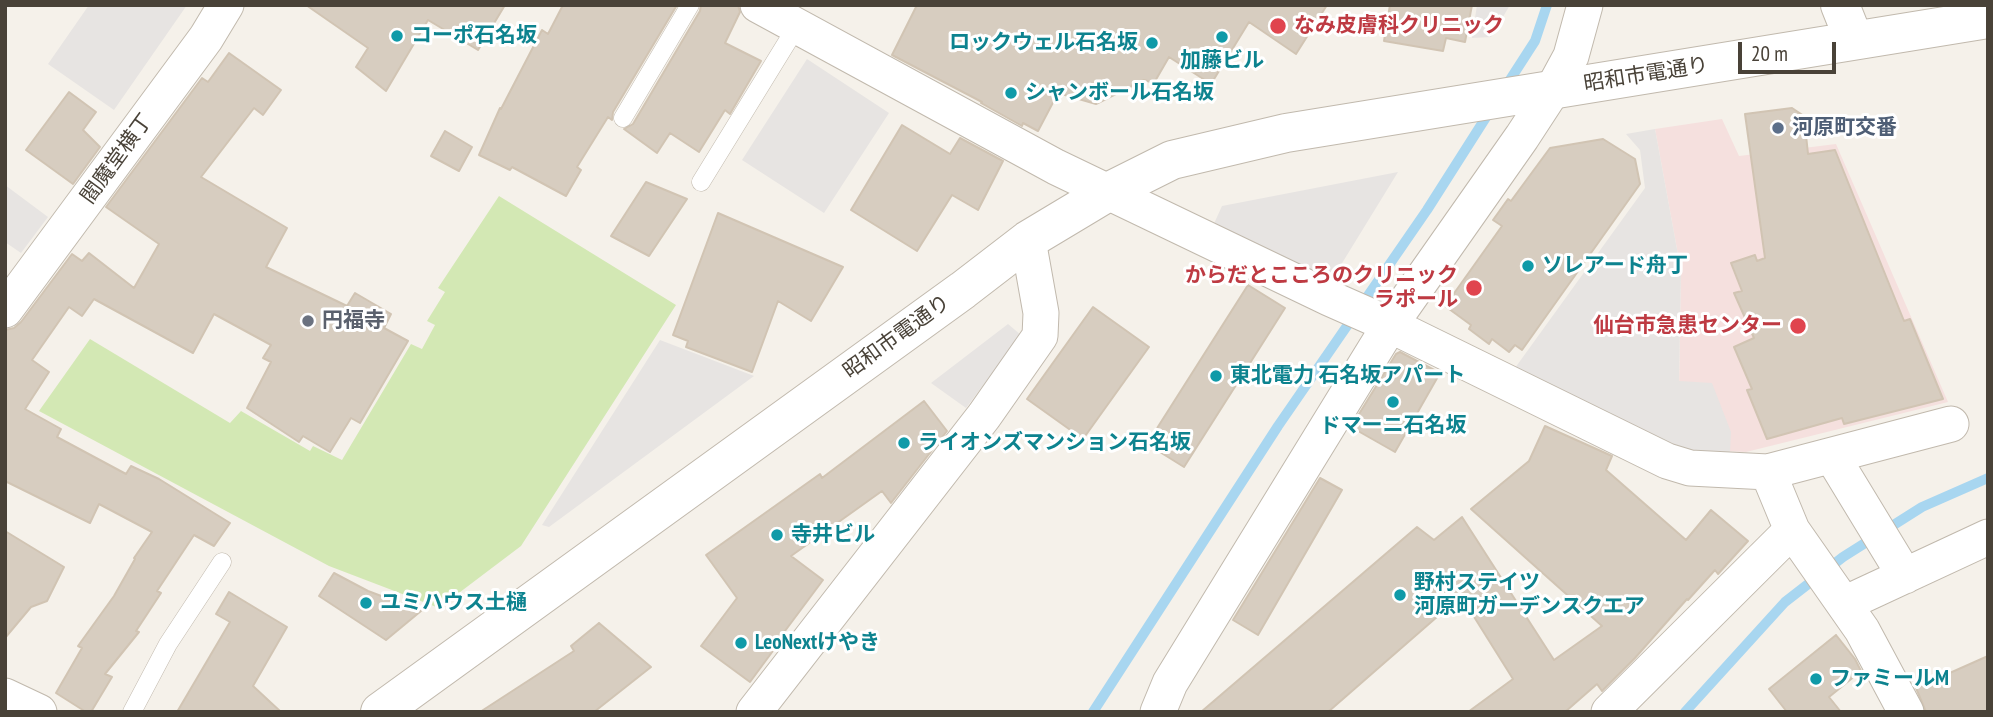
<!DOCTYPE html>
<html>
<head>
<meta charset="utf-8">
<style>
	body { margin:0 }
	#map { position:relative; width:1993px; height:717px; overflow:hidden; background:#f5f1ea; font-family:"PT Sans Narrow",sans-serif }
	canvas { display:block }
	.frame { position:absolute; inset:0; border:7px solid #494238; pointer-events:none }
	.scale { position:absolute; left:1738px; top:42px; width:98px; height:32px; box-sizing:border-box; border:4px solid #494238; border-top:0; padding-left:9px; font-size:21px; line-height:24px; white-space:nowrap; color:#494238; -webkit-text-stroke:5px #fff; paint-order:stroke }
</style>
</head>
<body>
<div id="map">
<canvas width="1993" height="717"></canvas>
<div class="frame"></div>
<div class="scale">20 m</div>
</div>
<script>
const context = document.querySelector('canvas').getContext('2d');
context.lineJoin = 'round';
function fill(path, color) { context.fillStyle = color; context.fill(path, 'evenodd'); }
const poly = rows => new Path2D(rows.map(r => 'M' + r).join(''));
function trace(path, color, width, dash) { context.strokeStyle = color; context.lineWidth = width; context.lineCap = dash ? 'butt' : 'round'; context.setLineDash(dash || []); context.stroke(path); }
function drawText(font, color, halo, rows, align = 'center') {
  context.font = font + ' "PT Sans Narrow","Noto Sans JP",sans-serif'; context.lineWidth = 6; context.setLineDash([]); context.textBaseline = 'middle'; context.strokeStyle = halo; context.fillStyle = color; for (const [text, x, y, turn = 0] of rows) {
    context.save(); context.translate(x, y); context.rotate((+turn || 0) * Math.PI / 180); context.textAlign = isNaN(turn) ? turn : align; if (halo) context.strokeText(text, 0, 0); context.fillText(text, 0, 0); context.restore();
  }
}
fill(poly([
	[1722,119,1739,156,1836,144,1948,402,1746,452,1678,449,1681,271,1655,129]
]), '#f5e0de');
fill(poly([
	[499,196,676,305,521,546,439,608,329,566,39,411,90,339,230,423,241,411,310,451,313,446,342,460,411,344,422,349,435,325,427,321,445,292,438,288]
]), '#d3e8b4');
fill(poly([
	[89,5,187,5,114,110,48,64],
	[1477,5,1510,5,1491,37,1472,38],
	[807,59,889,113,824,213,742,160],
	[1655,129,1681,271,1679,381,1712,383,1731,432,1730,453,1678,449,1515,368,1645,188,1640,150,1626,134],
	[1398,172,1328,286,1212,228,1222,206],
	[5,185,48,217,21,253,5,242],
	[1008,324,1021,335,966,408,931,383],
	[660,340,754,376,549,527,542,525]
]), '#e7e4e2');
trace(poly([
	[1506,86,1535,41,1547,5],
	[1093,712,1278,426,1427,210,1490,111],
	[1685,712,1785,602,1843,557,1922,507,1988,478]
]), '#a8d6f0', 10);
const building = poly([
	[306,5,505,5,478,50,428,20,386,91,356,67,368,48,306,5],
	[563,5,677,5,613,112,612,120,608,117,577,167,581,170,566,196,512,167,510,170,479,155,500,108,501,109,542,30,548,34,563,5],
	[701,5,738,5,740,12,725,43,761,61,730,114,725,110,699,152,670,133,657,153,624,129,633,124,700,11,701,5],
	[917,5,1327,5,1296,54,1249,22,1211,84,1169,57,1154,83,1144,80,1096,104,1058,93,1038,131,1023,123,1022,126,981,103,982,102,892,55,917,5],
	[1390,5,1472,5,1465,42,1446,38,1443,51,1384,41,1390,5],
	[229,53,281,90,263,115,254,108,201,177,287,228,266,267,347,306,355,293,391,314,384,328,408,341,360,423,351,418,330,452,303,436,299,442,247,408,271,362,263,358,271,345,214,314,193,353,94,299,82,316,69,307,32,360,49,372,25,409,61,429,57,437,126,474,131,466,159,479,230,523,214,546,194,535,157,591,161,593,136,631,139,632,105,674,112,677,91,712,86,712,56,693,82,648,78,646,114,596,135,559,134,558,152,532,99,504,90,523,5,481,5,330,14,328,21,322,72,254,82,261,89,253,134,288,159,244,106,207,202,78,208,82,229,53],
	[69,92,96,112,83,130,100,147,73,184,26,150,69,92],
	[1792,108,1804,116,1808,154,1835,150,1904,321,1910,319,1943,399,1844,424,1842,418,1767,439,1747,390,1752,389,1734,347,1754,338,1734,293,1742,291,1731,263,1755,255,1757,261,1765,258,1745,114,1792,108],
	[902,125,950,154,960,138,1003,161,978,210,952,195,917,251,851,210,902,125],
	[445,131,472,147,459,171,431,156,445,131],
	[1603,139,1635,159,1640,184,1522,350,1515,345,1509,352,1492,339,1489,344,1469,329,1471,325,1445,306,1502,226,1493,220,1508,199,1511,201,1550,148,1603,139],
	[646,182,687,199,649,256,611,236,646,182],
	[718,213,843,267,811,321,778,301,752,372,686,347,688,341,673,335,718,213],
	[1248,285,1285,308,1184,467,1147,444,1248,285],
	[1093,307,1149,347,1083,439,1027,399,1093,307],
	[1400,352,1440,373,1395,452,1351,427,1396,354,1400,352],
	[924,401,947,431,891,503,882,491,791,556,823,580,779,639,781,640,750,682,701,646,737,598,706,555,820,474,822,478,924,401],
	[1545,426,1612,456,1606,470,1686,540,1711,510,1748,541,1718,574,1715,570,1688,600,1687,599,1635,658,1602,691,1597,684,1565,712,1468,712,1513,679,1461,596,1328,712,1201,712,1417,527,1434,540,1462,517,1554,660,1602,626,1471,509,1529,461,1545,426],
	[1320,478,1342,490,1258,635,1233,620,1320,478],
	[5,531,64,567,47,601,31,607,5,638,5,531],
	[334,573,368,591,421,611,386,640,319,596,334,573],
	[229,592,287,627,253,686,281,712,177,712,230,622,216,614,229,592],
	[599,623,651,667,594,712,480,712,574,651,571,646,599,623],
	[1836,635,1855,659,1861,671,1829,697,1841,712,1787,712,1769,689,1836,635],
	[1988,656,1988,712,1926,712,1916,688,1988,656]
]);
fill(building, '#d7cdc0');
trace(building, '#d1c4b3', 2);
const service = poly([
	[623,118,690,5],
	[701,182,797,26],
	[132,712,168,644,222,562]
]);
const minor = poly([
	[758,5,1056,167,1329,298,1390,325,1667,461,1690,468,1768,472,1951,424],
	[5,310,206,38,226,5],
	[1832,456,1905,576],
	[1768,472,1792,530,1862,630,1906,712],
	[1844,604,1988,537],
	[5,696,39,712],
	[754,712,984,416,1040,336,1041,313,1028,240],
	[1158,712,1170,683,1390,325,1522,137,1552,91,1571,56,1585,5],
	[1609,712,1792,530]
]);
const tertiary = poly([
	[1840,5,1854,40],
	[380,712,963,290,1028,240,1108,192,1172,160,1286,133,1988,19]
]);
trace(service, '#c1b9ad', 19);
trace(minor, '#c1b9ad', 37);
trace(tertiary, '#c1b9ad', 40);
trace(service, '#fff', 18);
trace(minor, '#fff', 35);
trace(tertiary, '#fff', 38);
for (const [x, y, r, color] of [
	[1278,26,9,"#e0444e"],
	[397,36,7,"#0f9aa8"],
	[1222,37,7,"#0f9aa8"],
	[1152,43,7,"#0f9aa8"],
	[1011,93,7,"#0f9aa8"],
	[1778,128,7,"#5c6f8a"],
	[1528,266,7,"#0f9aa8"],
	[1474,288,9,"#e0444e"],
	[308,321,7,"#6b7280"],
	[1798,326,9,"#e0444e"],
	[1216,376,7,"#0f9aa8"],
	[1393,402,7,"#0f9aa8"],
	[904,443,7,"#0f9aa8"],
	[777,535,7,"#0f9aa8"],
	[1400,595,7,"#0f9aa8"],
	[366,603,7,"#0f9aa8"],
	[741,643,7,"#0f9aa8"],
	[1816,679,7,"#0f9aa8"]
]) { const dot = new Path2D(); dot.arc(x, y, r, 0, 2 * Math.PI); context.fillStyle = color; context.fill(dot); trace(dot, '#fff', 2.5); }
drawText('bold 21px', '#be3a42', '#fff', [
	["なみ皮膚科クリニック",1294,26,"left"],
	["からだとこころのクリニック",1458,276],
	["ラポール",1458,300],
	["仙台市急患センター",1782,326]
], 'right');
drawText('bold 21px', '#0d838f', '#fff', [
	["コーポ石名坂",411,36],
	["ロックウェル石名坂",1138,43,"right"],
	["加藤ビル",1222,61,"center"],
	["シャンボール石名坂",1025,93],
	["ソレアード舟丁",1542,266],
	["東北電力 石名坂アパート",1230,376],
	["ドマーニ石名坂",1393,426,"center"],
	["ライオンズマンション石名坂",918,443],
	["寺井ビル",791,535],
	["野村ステイツ",1414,583],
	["河原町ガーデンスクエア",1414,607],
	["ユミハウス土樋",380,603],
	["LeoNextけやき",755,643],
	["ファミールM",1830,679]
], 'left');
drawText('21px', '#494238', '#fff', [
	["昭和市電通り",1646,75,-9],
	["閻魔堂横丁",117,159,-54],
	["昭和市電通り",897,337,-36]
]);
drawText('bold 21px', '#4e5e75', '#fff', [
	["河原町交番",1792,128]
], 'left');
drawText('bold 21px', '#5b616d', '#fff', [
	["円福寺",322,321]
], 'left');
</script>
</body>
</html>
